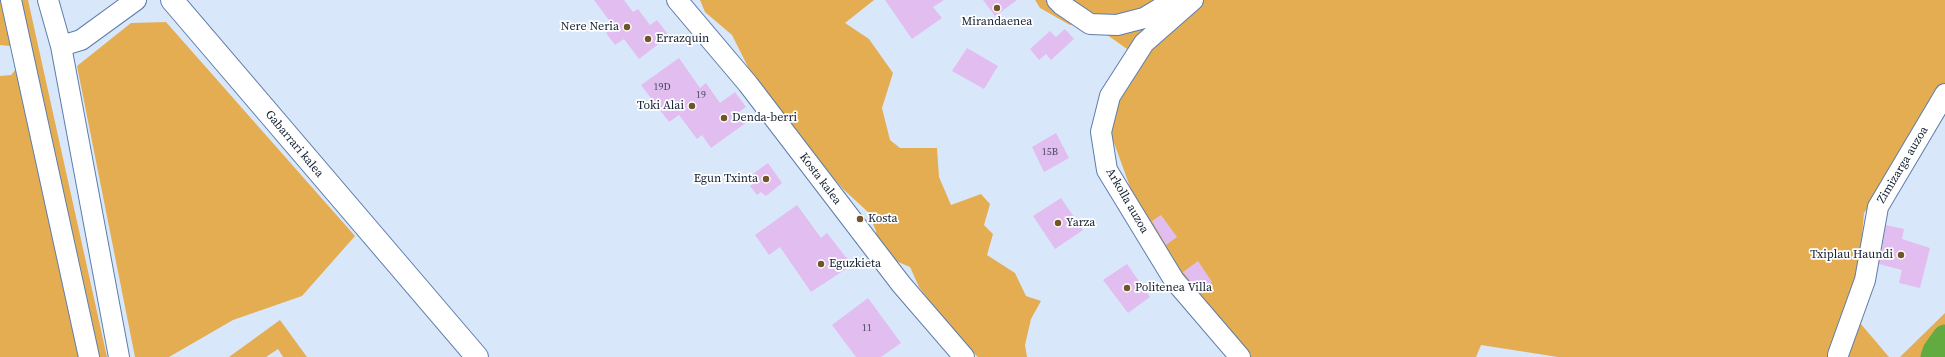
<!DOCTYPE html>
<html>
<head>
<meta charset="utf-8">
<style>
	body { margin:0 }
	canvas { display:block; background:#d9e7fb }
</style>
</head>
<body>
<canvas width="1945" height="357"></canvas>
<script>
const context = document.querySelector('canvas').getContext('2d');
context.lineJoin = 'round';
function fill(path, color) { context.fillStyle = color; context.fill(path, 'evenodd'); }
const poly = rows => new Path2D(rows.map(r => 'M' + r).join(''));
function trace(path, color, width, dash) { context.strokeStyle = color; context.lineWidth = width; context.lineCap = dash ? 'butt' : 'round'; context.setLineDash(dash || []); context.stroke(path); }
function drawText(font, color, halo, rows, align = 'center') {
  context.font = font + ' "Source Serif 4",serif'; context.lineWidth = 3.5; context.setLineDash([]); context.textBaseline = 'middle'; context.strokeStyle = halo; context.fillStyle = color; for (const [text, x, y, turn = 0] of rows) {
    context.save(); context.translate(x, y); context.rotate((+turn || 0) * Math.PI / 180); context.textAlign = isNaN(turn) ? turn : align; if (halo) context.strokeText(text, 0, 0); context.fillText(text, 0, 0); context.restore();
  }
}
fill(poly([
	[0,0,5,0,16,50,10,46,0,45],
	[14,0,28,0,107,357,93,357],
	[700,0,874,0,845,23,869,39,893,73,882,108,890,140,900,148,937,148,939,177,951,205,981,194,990,204,984,225,993,234,987,255,1015,273,1026,296,1041,301,1031,319,1025,345,1027,357,978,357,960,341,938,312,919,287,910,267,877,253,876,231,868,212,843,189,806,146,751,73,732,35,705,12],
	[1035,0,1945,0,1945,86,1931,115,1864,213,1855,317,1889,357,1558,357,1481,345,1476,357,1238,357,1138,209,1105,118,1137,56,1086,20,1070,25,1040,8],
	[166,22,355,236,302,296,233,320,169,357,135,357,77,66,131,23],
	[19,66,84,357,0,357,0,76,11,75],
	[1945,313,1945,357,1900,357],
	[280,320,307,357,283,357,278,349,266,357,229,357]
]), '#e4ad52');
trace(poly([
	[1933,357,1935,351,1945,337]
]), '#61ab40', 25);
fill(poly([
	[594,0,624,0,633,12,638,9,650,25,657,20,669,36,639,59,624,39,615,45,606,33,614,27],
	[885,0,944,0,933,7,942,18,912,39],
	[983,0,1017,0,995,16],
	[1065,29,1074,39,1051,60,1046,54,1039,60,1030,49,1050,31,1056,37],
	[967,48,998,66,984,89,952,71],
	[679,58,700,88,706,83,720,103,735,92,746,107,739,112,747,122,711,148,702,135,697,139,679,115,669,122,641,85],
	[1056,133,1069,158,1044,172,1032,147],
	[768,163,782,183,766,196,761,192,757,195,750,186,755,183,750,176],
	[1061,198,1083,230,1055,249,1033,216],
	[797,205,821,238,827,233,852,265,811,292,780,247,769,255,755,235],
	[1161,215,1177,237,1166,245,1152,221],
	[1886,225,1904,229,1902,239,1930,248,1920,288,1899,283,1902,270,1879,264],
	[1198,261,1212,282,1199,292,1183,272],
	[1127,264,1150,297,1128,313,1103,280],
	[868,298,901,343,881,357,856,357,832,325]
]), '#e2bdef');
const minor = poly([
	[11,0,89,357],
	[48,0,61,46,119,357],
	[677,0,748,84,901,284,964,357],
	[1057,0,1062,5,1090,24,1117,25,1144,18,1174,0],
	[1193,0,1144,43,1110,96,1101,132,1107,170,1174,280,1240,357],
	[61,46,81,40,136,0],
	[1838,355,1865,280,1878,207,1945,94]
]);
const major = poly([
	[172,0,477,357]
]);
trace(minor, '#5e7daa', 22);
trace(major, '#5e7daa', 24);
trace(minor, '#fff', 20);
trace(major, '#fff', 22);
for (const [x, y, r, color] of [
	[997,8,4,"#715427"],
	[627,27,4,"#715427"],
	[648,39,4,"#715427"],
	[692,106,4,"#715427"],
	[724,118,4,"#715427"],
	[766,179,4,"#715427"],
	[860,219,4,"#715427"],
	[1058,223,4,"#715427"],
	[1901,255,4,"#715427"],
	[821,264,4,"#715427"],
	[1127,288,4,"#715427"]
]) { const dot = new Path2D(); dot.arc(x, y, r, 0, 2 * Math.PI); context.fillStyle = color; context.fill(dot); trace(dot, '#fff', 1.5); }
drawText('10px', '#464660', null, [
	["19D",662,87],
	["19",701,95],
	["15B",1050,152],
	["11",867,328]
]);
drawText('12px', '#121e30', '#fff', [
	["Mirandaenea",997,22,"center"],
	["Nere Neria",619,27,"right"],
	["Errazquin",656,39],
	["Toki Alai",684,106,"right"],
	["Denda-berri",732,118],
	["Egun Txinta",758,179,"right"],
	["Kosta",868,219],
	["Yarza",1066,223],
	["Txiplau Haundi",1893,255,"right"],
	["Eguzkieta",829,264],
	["Politenea Villa",1135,288]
], 'left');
drawText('12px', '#121e30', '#fff', [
	["Gabarrari kalea",294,144,50],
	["Zimizarga auzoa",1903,165,-59],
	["Kosta kalea",820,179,53],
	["Arkolla auzoa",1127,201,60]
]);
</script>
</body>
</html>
